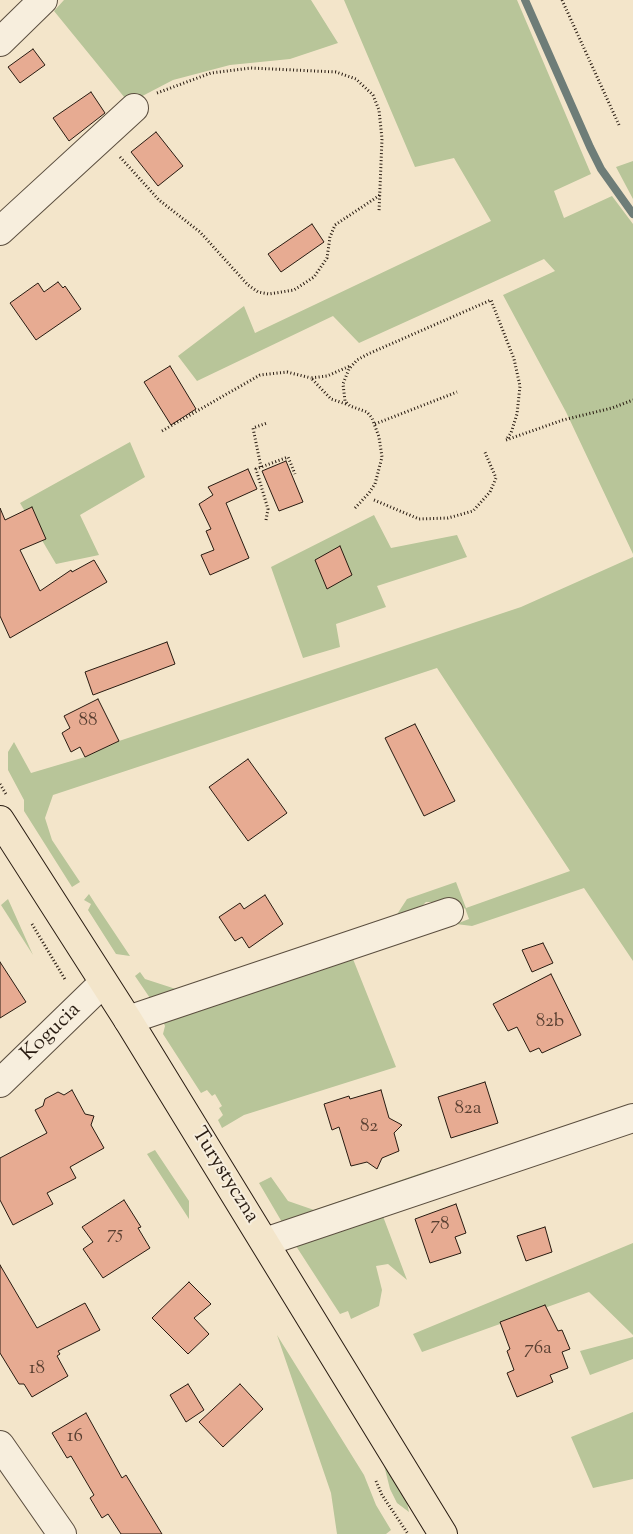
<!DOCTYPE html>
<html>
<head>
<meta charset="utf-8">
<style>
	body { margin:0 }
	canvas { display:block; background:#f3e5ca }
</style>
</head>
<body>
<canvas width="633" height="1534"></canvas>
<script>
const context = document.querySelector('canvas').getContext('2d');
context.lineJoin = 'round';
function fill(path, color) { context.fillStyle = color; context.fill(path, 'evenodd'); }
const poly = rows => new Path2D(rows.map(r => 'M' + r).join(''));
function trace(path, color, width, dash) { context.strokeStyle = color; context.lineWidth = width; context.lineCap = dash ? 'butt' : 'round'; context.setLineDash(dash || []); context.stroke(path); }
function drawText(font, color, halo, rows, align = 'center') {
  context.font = font + ' "Sorts Mill Goudy",serif'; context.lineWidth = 4; context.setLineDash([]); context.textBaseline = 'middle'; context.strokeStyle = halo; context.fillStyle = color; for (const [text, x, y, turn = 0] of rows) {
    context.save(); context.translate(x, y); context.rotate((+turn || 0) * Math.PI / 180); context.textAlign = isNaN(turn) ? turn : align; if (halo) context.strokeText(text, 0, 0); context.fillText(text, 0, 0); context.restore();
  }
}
fill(poly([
	[64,0,311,0,338,43,290,59,230,65,173,80,129,103,54,11],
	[344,0,517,0,591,174,554,191,564,218,612,196,633,224,633,554,566,412,503,295,555,271,544,259,359,343,333,316,197,381,178,356,244,306,255,333,491,221,454,158,415,167],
	[633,161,633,199,616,167],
	[130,442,145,477,80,515,99,555,56,564,20,503],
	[374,515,391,548,457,535,467,557,377,586,386,607,336,624,340,647,303,658,271,567],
	[633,557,633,961,584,888,472,926,456,924,469,919,465,908,459,912,436,902,426,902,412,916,169,1001,152,1001,135,976,140,972,145,979,182,991,394,919,407,899,456,882,466,908,570,871,437,668,53,795,45,818,52,840,80,882,72,887,24,811,24,800,8,770,8,752,14,742,31,773,85,757,119,741,521,607],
	[89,894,96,905,130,956,116,954,88,910,91,904,84,900],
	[8,899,33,955,1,905],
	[342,959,353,959,396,1067,244,1115,222,1128,218,1120,223,1115,219,1108,222,1106,215,1094,212,1096,207,1090,201,1093,163,1034,165,1026,162,1019],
	[155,1150,189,1201,189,1219,147,1154],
	[433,1169,432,1176,286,1229,259,1183,271,1177,288,1201,314,1210],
	[381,1211,407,1280,388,1264,376,1266,382,1290,379,1306,351,1319,348,1311,340,1314,296,1246,298,1240],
	[633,1243,633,1335,589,1292,422,1352,413,1334],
	[277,1335,364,1475,376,1505,391,1530,386,1534,337,1534,331,1493],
	[633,1337,633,1359,590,1375,580,1351],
	[633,1412,633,1479,593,1488,571,1437],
	[384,1465,407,1503,409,1512,397,1503,390,1489]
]), '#b8c599');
trace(poly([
	[525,0,590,147,601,169,633,214]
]), '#6e7d78', 8);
const building = poly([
	[33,49,45,65,20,83,8,67,33,49],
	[91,92,105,113,69,141,53,118,91,92],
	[156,132,183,166,158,186,131,152,156,132],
	[312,224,324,242,281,272,268,254,312,224],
	[58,282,63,288,65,286,81,309,36,340,10,303,38,283,44,292,58,282],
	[170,366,196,409,171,425,144,382,170,366],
	[286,461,303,502,279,511,262,471,286,461],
	[248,469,257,489,226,503,249,558,210,575,201,555,214,550,206,531,211,529,199,504,213,495,208,487,248,469],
	[32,507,46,539,20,550,40,591,71,570,72,572,94,560,107,582,10,638,0,616,0,508,5,520,32,507],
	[340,546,352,575,327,589,315,560,340,546],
	[167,642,175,664,93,695,85,672,167,642],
	[98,699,119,741,85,757,80,747,71,752,62,733,70,728,64,716,98,699],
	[415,724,455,801,424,816,385,738,415,724],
	[248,759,287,813,248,841,209,787,248,759],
	[265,895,283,924,249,948,242,937,235,941,219,917,240,903,244,909,265,895],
	[543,943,553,963,532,972,522,950,543,943],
	[0,962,26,1002,0,1018,0,962],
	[551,974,581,1035,542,1053,539,1048,530,1052,517,1027,508,1031,493,1004,551,974],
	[485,1082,498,1123,451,1138,438,1097,485,1082],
	[72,1090,85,1114,94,1116,91,1125,104,1148,70,1167,76,1178,47,1193,53,1204,13,1225,0,1200,0,1158,47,1133,35,1110,43,1106,45,1099,58,1092,64,1095,72,1090],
	[381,1090,389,1118,402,1125,394,1133,399,1151,382,1158,377,1169,367,1162,351,1166,339,1127,332,1130,324,1104,349,1096,350,1099,381,1090],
	[124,1200,141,1227,138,1228,150,1248,103,1278,83,1249,93,1242,82,1227,124,1200],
	[456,1204,466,1233,455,1237,461,1253,430,1263,415,1219,456,1204],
	[545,1227,552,1252,526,1261,517,1236,545,1227],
	[0,1265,37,1328,85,1303,100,1330,58,1351,60,1354,57,1356,68,1376,32,1397,24,1384,19,1384,0,1353,0,1265],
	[189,1282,211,1304,194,1318,209,1334,188,1354,152,1318,189,1282],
	[545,1305,558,1331,562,1330,570,1349,562,1352,568,1368,550,1375,553,1382,517,1397,507,1373,514,1370,507,1351,510,1349,500,1322,545,1305],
	[188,1384,204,1410,186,1422,170,1395,188,1384],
	[240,1384,263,1409,223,1447,199,1422,240,1384],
	[86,1413,122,1478,126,1475,162,1534,121,1534,108,1514,102,1518,90,1498,94,1495,71,1456,67,1458,52,1433,86,1413]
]);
fill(building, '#e7ab92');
trace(building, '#281b11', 1);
const minor = poly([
	[0,42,43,0],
	[0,231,134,108],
	[128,1020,449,912],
	[0,1083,103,983],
	[265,1242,633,1118],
	[0,1445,62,1534]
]);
const major = poly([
	[0,820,128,1020,443,1534]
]);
trace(minor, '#5b4e3f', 30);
trace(major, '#281b11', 30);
trace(poly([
	[562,0,619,125],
	[157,93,211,73,251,68,336,72,356,79,373,95,379,110,382,139,379,212],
	[120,157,159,200,200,232,248,285,258,292,269,294,294,290,314,277,327,258,330,237,335,225,380,195],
	[346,404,331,399,311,378,327,376,350,366],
	[375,424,457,392],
	[162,431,260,375,287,372,311,378],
	[261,467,253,428,267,423],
	[374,500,419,519,448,518,473,511,490,492,496,478,484,450],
	[355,508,369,493,375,484,382,457,379,437,372,418,367,412,350,406,345,401,343,384,349,369,357,360,368,354,491,300,514,359,520,386,517,414,511,433,506,440,563,420,612,408,633,400],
	[266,520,268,509,256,469,288,457,295,474],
	[0,784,6,794],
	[32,924,66,981],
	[376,1481,382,1495,408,1534]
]), '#281b11', 3, [1, 2.5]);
trace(minor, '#f7eedd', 28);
trace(major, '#f3e5ca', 28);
drawText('19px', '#583f31', null, [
	["88",88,722],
	["82b",550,1023],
	["82a",468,1110],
	["82",369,1128],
	["78",440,1226],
	["75",115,1235],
	["76a",538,1350],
	["18",37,1370],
	["16",75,1438]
]);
drawText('21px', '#281b11', '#f7eedd', [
	["Kogucia",52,1033,-44],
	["Turystyczna",224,1176,58]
]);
</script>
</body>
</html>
